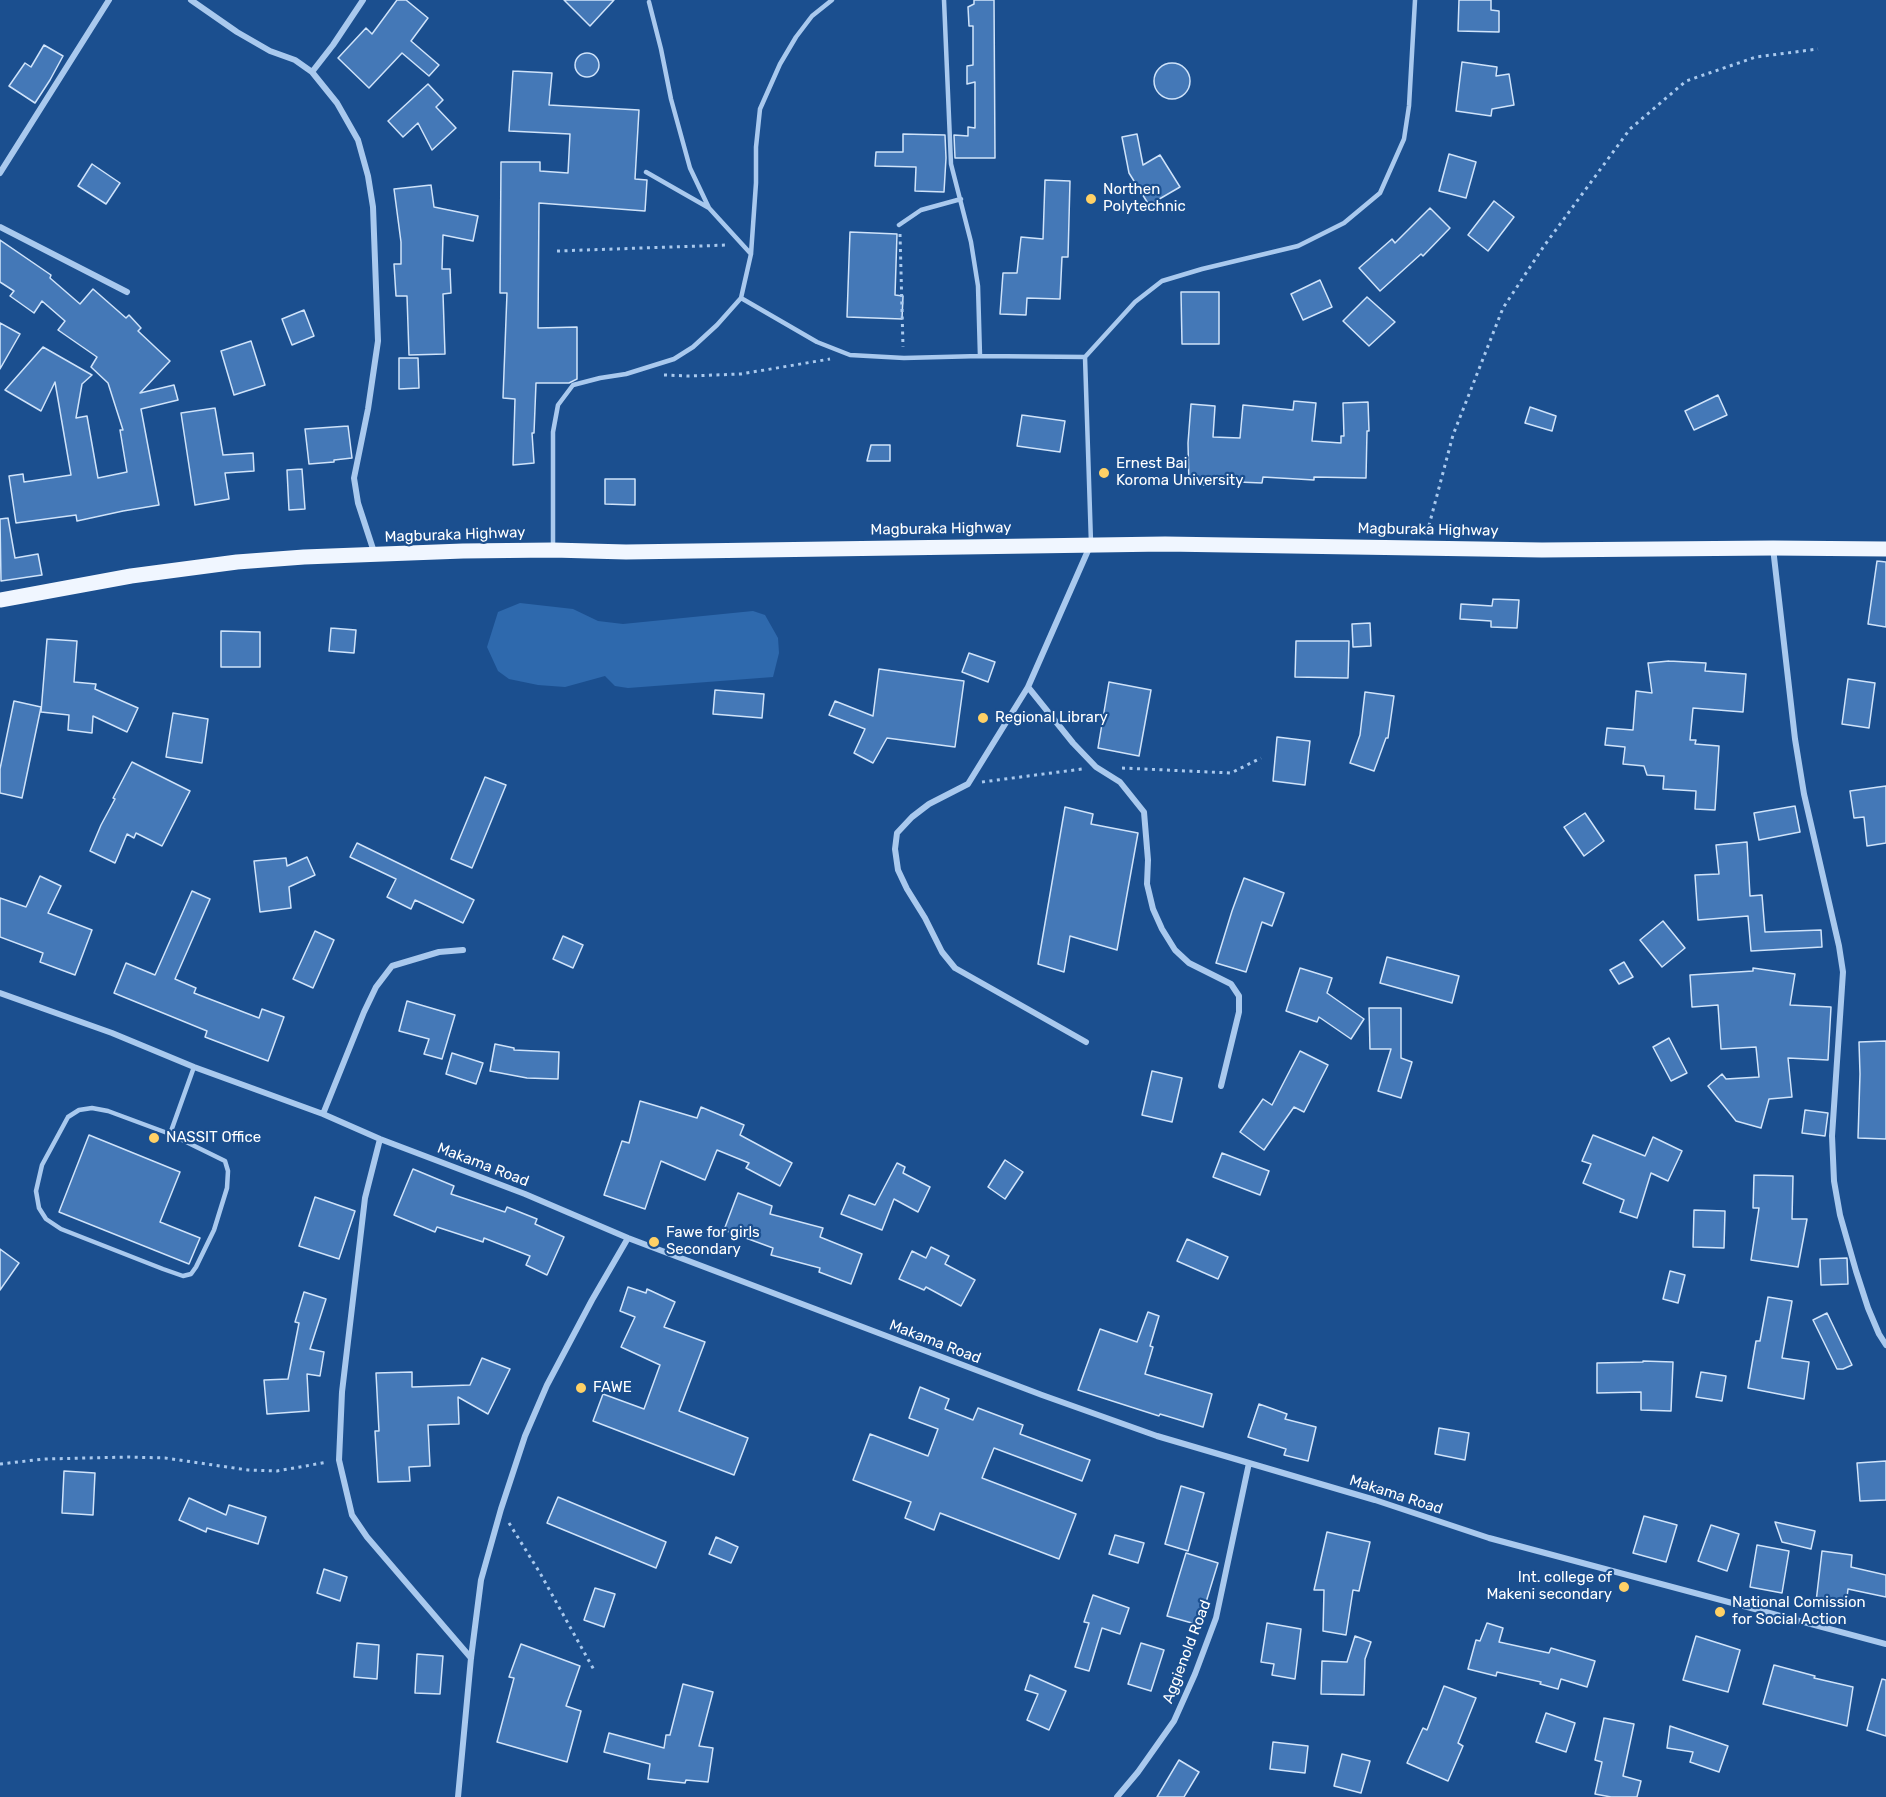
<!DOCTYPE html>
<html>
<head>
<meta charset="utf-8">
<style>
	body { margin:0 }
	canvas { display:block; background:#1b4f8f }
</style>
</head>
<body>
<canvas width="1886" height="1797"></canvas>
<script>
const context = document.querySelector('canvas').getContext('2d');
context.lineJoin = 'round';
function fill(path, color) { context.fillStyle = color; context.fill(path, 'evenodd'); }
const poly = rows => new Path2D(rows.map(r => 'M' + r).join(''));
function trace(path, color, width, dash) { context.strokeStyle = color; context.lineWidth = width; context.lineCap = dash ? 'butt' : 'round'; context.setLineDash(dash || []); context.stroke(path); }
function drawText(font, color, halo, rows, align = 'center') {
  context.font = font + ' Rubik,sans-serif'; context.lineWidth = 4.5; context.setLineDash([]); context.textBaseline = 'middle'; context.strokeStyle = halo; context.fillStyle = color; for (const [text, x, y, turn = 0] of rows) {
    context.save(); context.translate(x, y); context.rotate((+turn || 0) * Math.PI / 180); context.textAlign = isNaN(turn) ? turn : align; if (halo) context.strokeText(text, 0, 0); context.fillText(text, 0, 0); context.restore();
  }
}
fill(poly([
	[520,603,573,609,598,621,623,624,753,611,765,615,778,638,779,653,773,677,628,688,615,686,605,676,565,687,538,685,509,679,498,671,487,647,498,612]
]), '#2e69ad');
const building = poly([
	[397,0,406,0,428,18,411,41,439,65,429,76,402,53,369,88,338,58,366,28,372,34,397,0],
	[564,0,614,0,590,26,564,0],
	[974,0,994,0,995,158,955,158,954,135,968,136,968,127,975,128,975,82,967,84,967,66,973,65,973,26,969,26,968,7,974,4,974,0],
	[1459,0,1491,0,1491,10,1499,11,1499,32,1458,31,1459,0],
	[44,45,63,56,50,80,35,103,9,86,25,63,31,67,44,45],
	'575 65a12 12 0 1 1 24 0a12 12 0 1 1-24 0Z',
	[1462,62,1497,67,1496,76,1509,74,1514,105,1492,109,1491,116,1456,111,1462,62],
	'1154 81a18 18 0 1 1 36 0a18 18 0 1 1-36 0Z',
	[513,71,552,73,549,105,639,110,635,179,647,180,645,211,539,203,538,328,577,327,577,379,569,383,536,383,534,433,532,433,534,463,513,465,515,399,503,398,507,293,500,293,501,162,540,162,540,171,568,173,570,134,509,131,513,71],
	[428,84,443,100,436,107,456,128,432,150,418,123,403,137,388,121,428,84],
	[903,134,945,135,946,158,944,192,915,191,916,167,875,166,876,152,903,152,903,134],
	[1137,134,1143,165,1160,155,1180,187,1149,205,1129,173,1122,137,1137,134],
	[1449,154,1476,162,1466,198,1439,191,1449,154],
	[92,164,120,183,106,204,78,186,92,164],
	[1045,180,1070,181,1068,257,1062,257,1060,299,1027,298,1026,315,1000,314,1003,273,1017,273,1021,237,1043,239,1045,180],
	[431,185,434,207,478,216,473,241,443,235,442,269,450,269,451,293,443,294,445,354,409,355,407,296,396,296,394,264,401,264,401,242,394,189,431,185],
	[1494,201,1514,217,1488,251,1468,235,1494,201],
	[1430,208,1450,228,1423,256,1421,254,1380,291,1359,268,1392,239,1395,243,1430,208],
	[850,232,897,234,895,295,903,296,902,319,847,317,850,232],
	[0,240,51,275,50,278,80,304,93,289,126,318,129,315,141,328,138,331,170,361,140,393,174,385,178,400,141,409,159,505,123,511,77,521,76,515,16,523,9,476,23,474,24,482,71,475,55,382,41,411,5,390,43,347,92,375,82,384,76,418,87,416,98,478,127,472,120,430,123,430,108,383,91,367,97,357,58,330,65,321,42,301,34,313,10,296,14,291,0,282,0,240],
	[1320,280,1332,307,1303,320,1291,294,1320,280],
	[1181,292,1219,292,1219,344,1182,344,1181,292],
	[1367,297,1395,322,1369,346,1343,321,1367,297],
	[304,310,314,336,292,345,282,319,304,310],
	[0,323,20,334,0,369,0,323],
	[251,341,265,385,234,395,221,351,251,341],
	[399,358,418,358,419,388,399,389,399,358],
	[1718,395,1727,415,1694,430,1685,411,1718,395],
	[1294,401,1316,403,1312,441,1341,443,1341,436,1344,436,1343,403,1368,402,1369,431,1367,431,1366,478,1314,477,1314,480,1263,477,1262,483,1214,481,1214,485,1189,485,1188,443,1191,404,1215,406,1213,437,1240,438,1243,405,1293,410,1294,401],
	[1530,407,1556,416,1552,431,1525,423,1530,407],
	[215,408,223,455,253,453,254,471,225,473,229,499,195,505,181,413,215,408],
	[1022,415,1065,421,1060,452,1017,446,1022,415],
	[348,426,352,458,334,460,334,462,309,464,305,429,348,426],
	[871,445,890,445,890,461,867,461,871,445],
	[302,469,305,509,289,510,287,470,302,469],
	[605,479,635,479,635,505,605,504,605,479],
	[8,518,15,558,38,554,42,575,1,581,0,519,8,518],
	[1877,561,1886,562,1886,627,1868,624,1877,561],
	[1493,599,1519,600,1517,628,1491,627,1491,621,1460,619,1461,604,1492,606,1493,599],
	[1370,623,1371,646,1353,647,1352,624,1370,623],
	[331,628,356,630,354,653,329,651,331,628],
	[221,631,260,632,260,667,221,667,221,631],
	[47,639,77,641,74,682,96,684,95,689,138,708,127,732,93,716,92,733,68,730,69,715,41,712,47,639],
	[1296,641,1349,641,1348,678,1295,677,1296,641],
	[969,653,995,662,988,682,962,672,969,653],
	[1669,661,1706,663,1705,671,1746,674,1743,712,1693,708,1690,740,1696,740,1695,744,1719,746,1715,810,1695,809,1696,791,1663,789,1664,776,1647,775,1644,766,1623,764,1625,747,1605,745,1607,728,1633,730,1636,691,1652,693,1648,663,1669,661],
	[879,669,964,681,955,747,887,738,873,763,854,753,865,729,829,715,835,701,873,716,879,669],
	[1848,679,1875,683,1869,728,1842,724,1848,679],
	[1109,682,1151,690,1139,756,1098,748,1109,682],
	[715,690,764,694,762,718,713,714,715,690],
	[1365,692,1394,696,1388,738,1386,738,1374,771,1350,763,1360,735,1365,692],
	[14,701,41,707,22,798,0,793,0,769,14,701],
	[173,713,208,719,202,763,166,757,173,713],
	[1277,737,1310,741,1305,785,1273,781,1277,737],
	[132,762,190,791,162,846,136,833,134,838,127,834,115,863,90,851,101,825,115,799,113,798,132,762],
	[485,777,506,785,472,868,451,859,485,777],
	[1886,786,1886,843,1867,846,1864,817,1854,818,1850,791,1886,786],
	[1795,806,1800,832,1759,840,1754,813,1795,806],
	[1065,807,1093,814,1091,824,1138,833,1117,950,1070,936,1064,972,1038,964,1065,807],
	[1585,813,1604,841,1584,856,1564,827,1585,813],
	[1747,842,1750,896,1762,895,1765,932,1821,930,1822,947,1751,951,1748,916,1698,920,1695,875,1719,874,1716,845,1747,842],
	[357,843,474,900,463,923,415,900,411,909,387,897,396,879,350,857,357,843],
	[307,857,315,875,289,887,291,908,260,912,254,861,286,858,287,866,307,857],
	[40,876,61,886,48,913,92,930,75,975,40,962,43,953,0,937,0,898,26,907,40,876],
	[1244,878,1284,893,1272,926,1262,922,1246,972,1216,963,1232,911,1244,878],
	[192,891,210,899,175,979,196,988,194,993,259,1018,262,1009,284,1017,268,1061,205,1037,207,1031,114,993,126,963,155,975,192,891],
	[1663,921,1685,948,1662,967,1640,940,1663,921],
	[315,931,334,940,313,988,293,979,315,931],
	[563,936,583,945,573,968,553,959,563,936],
	[1387,957,1459,976,1452,1003,1380,983,1387,957],
	[1624,962,1633,977,1619,984,1610,970,1624,962],
	[1300,968,1332,978,1327,993,1364,1019,1351,1039,1319,1017,1317,1022,1286,1011,1300,968],
	[1753,968,1795,974,1790,1005,1831,1007,1828,1060,1788,1058,1792,1097,1769,1099,1761,1128,1736,1121,1708,1086,1722,1074,1726,1079,1759,1077,1756,1047,1721,1049,1718,1005,1692,1007,1690,975,1753,971,1753,968],
	[407,1001,455,1015,442,1059,424,1054,429,1039,399,1031,407,1001],
	[1369,1008,1401,1008,1401,1058,1412,1062,1401,1098,1378,1091,1391,1049,1370,1049,1369,1008],
	[1669,1038,1687,1073,1671,1081,1653,1047,1669,1038],
	[1886,1041,1886,1139,1858,1138,1860,1074,1859,1042,1886,1041],
	[495,1044,514,1048,514,1050,559,1052,558,1079,527,1078,490,1071,495,1044],
	[1300,1051,1328,1065,1304,1112,1294,1107,1264,1150,1240,1132,1263,1099,1272,1105,1300,1051],
	[452,1053,483,1063,476,1084,446,1074,452,1053],
	[1152,1071,1182,1078,1172,1122,1142,1115,1152,1071],
	[640,1101,697,1118,701,1107,744,1125,740,1135,792,1163,780,1186,746,1168,749,1163,717,1150,705,1180,661,1161,645,1209,604,1195,622,1141,629,1143,640,1101],
	[1805,1110,1828,1113,1825,1136,1802,1133,1805,1110],
	[89,1135,180,1172,160,1222,200,1238,189,1264,59,1212,89,1135],
	[1593,1135,1645,1156,1653,1137,1682,1151,1668,1181,1651,1173,1637,1218,1620,1212,1624,1200,1583,1183,1591,1164,1582,1161,1593,1135],
	[1222,1153,1269,1171,1260,1195,1213,1177,1222,1153],
	[1005,1160,1023,1172,1005,1199,988,1187,1005,1160],
	[897,1163,905,1167,903,1173,930,1187,918,1212,894,1199,882,1230,841,1214,849,1195,875,1205,897,1163],
	[413,1169,454,1186,451,1194,505,1212,507,1207,537,1219,535,1224,564,1237,547,1275,526,1265,530,1256,484,1238,483,1242,437,1227,435,1232,394,1215,413,1169],
	[1754,1175,1793,1176,1792,1219,1807,1219,1798,1267,1751,1260,1759,1208,1753,1208,1754,1175],
	[738,1193,772,1206,770,1214,823,1228,820,1237,862,1254,851,1284,819,1272,820,1268,771,1255,773,1248,724,1230,738,1193],
	[315,1197,355,1211,339,1259,299,1246,315,1197],
	[1694,1210,1725,1211,1724,1248,1693,1247,1694,1210],
	[1187,1239,1228,1257,1218,1279,1177,1261,1187,1239],
	[931,1247,949,1256,945,1264,975,1280,961,1306,926,1287,924,1290,899,1279,912,1251,926,1258,931,1247],
	[0,1249,19,1263,0,1290,0,1249],
	[1847,1258,1848,1284,1821,1285,1820,1259,1847,1258],
	[1670,1271,1685,1275,1678,1303,1663,1299,1670,1271],
	[628,1287,646,1293,647,1289,675,1302,664,1327,705,1342,679,1411,748,1438,734,1475,593,1421,603,1394,644,1409,660,1365,621,1347,635,1317,620,1311,628,1287],
	[304,1292,326,1299,310,1349,324,1352,320,1376,307,1374,309,1411,267,1414,264,1380,288,1379,299,1323,295,1322,304,1292],
	[1768,1297,1792,1301,1782,1358,1809,1362,1804,1399,1748,1388,1756,1341,1760,1341,1768,1297],
	[1148,1312,1159,1316,1150,1346,1153,1347,1145,1374,1212,1394,1203,1427,1160,1414,1159,1416,1078,1390,1100,1329,1137,1342,1148,1312],
	[1827,1313,1852,1365,1843,1369,1837,1369,1813,1320,1827,1313],
	[482,1358,510,1369,488,1414,458,1397,459,1424,428,1425,430,1466,409,1467,410,1481,378,1482,375,1431,379,1431,376,1373,412,1372,412,1387,470,1385,482,1358],
	[1643,1361,1673,1362,1671,1411,1641,1410,1641,1392,1597,1393,1597,1363,1643,1362,1643,1361],
	[1701,1372,1726,1376,1722,1401,1696,1397,1701,1372],
	[920,1387,949,1399,945,1409,973,1420,978,1408,1023,1425,1020,1434,1090,1460,1082,1481,994,1448,982,1478,1076,1514,1059,1559,940,1513,934,1530,905,1518,911,1502,853,1480,870,1434,928,1456,938,1429,909,1418,920,1387],
	[1259,1404,1287,1414,1285,1419,1316,1427,1308,1461,1284,1455,1286,1449,1248,1437,1259,1404],
	[1439,1428,1469,1433,1465,1460,1435,1454,1439,1428],
	[1886,1461,1886,1500,1860,1501,1857,1463,1886,1461],
	[64,1471,95,1473,93,1515,62,1513,64,1471],
	[1181,1486,1204,1493,1188,1551,1165,1544,1181,1486],
	[558,1497,666,1542,656,1568,547,1523,558,1497],
	[189,1498,226,1515,229,1505,266,1517,258,1544,207,1528,206,1532,179,1520,189,1498],
	[1644,1516,1677,1525,1666,1562,1633,1553,1644,1516],
	[1775,1522,1815,1531,1811,1549,1782,1542,1775,1522],
	[1711,1525,1739,1534,1727,1571,1698,1561,1711,1525],
	[1327,1532,1370,1542,1359,1591,1353,1590,1346,1635,1323,1631,1324,1590,1314,1590,1327,1532],
	[1115,1535,1144,1543,1138,1563,1109,1554,1115,1535],
	[716,1537,738,1547,731,1563,709,1554,716,1537],
	[1757,1545,1789,1551,1782,1593,1750,1587,1757,1545],
	[1822,1551,1852,1555,1851,1567,1886,1575,1886,1597,1848,1589,1846,1606,1816,1602,1822,1551],
	[1186,1553,1218,1563,1199,1625,1167,1616,1186,1553],
	[324,1569,347,1577,340,1601,317,1593,324,1569],
	[595,1588,615,1594,604,1627,584,1620,595,1588],
	[1093,1595,1129,1608,1120,1634,1102,1628,1089,1671,1075,1667,1089,1623,1084,1622,1093,1595],
	[1267,1623,1301,1629,1295,1679,1272,1675,1274,1664,1261,1662,1267,1623],
	[1487,1623,1503,1628,1499,1642,1549,1653,1551,1648,1595,1661,1587,1687,1561,1679,1558,1689,1540,1684,1541,1682,1497,1672,1496,1676,1468,1669,1476,1640,1480,1641,1487,1623],
	[1355,1636,1371,1642,1365,1659,1364,1695,1321,1694,1322,1661,1347,1662,1355,1636],
	[1696,1636,1740,1650,1728,1692,1683,1680,1696,1636],
	[357,1643,379,1645,377,1679,354,1677,357,1643],
	[1141,1643,1164,1650,1151,1691,1128,1684,1141,1643],
	[521,1644,580,1666,566,1706,581,1711,567,1762,497,1742,514,1678,509,1677,521,1644],
	[417,1654,443,1656,440,1694,415,1693,417,1654],
	[1774,1665,1815,1676,1814,1678,1853,1687,1847,1726,1763,1704,1774,1665],
	[1030,1675,1066,1691,1049,1730,1027,1720,1038,1694,1025,1690,1030,1675],
	[1882,1679,1886,1680,1886,1736,1867,1730,1882,1679],
	[683,1684,713,1692,699,1746,713,1748,708,1782,686,1780,685,1783,648,1779,650,1764,604,1752,609,1733,664,1748,666,1735,670,1735,683,1684],
	[1444,1686,1476,1698,1458,1743,1463,1746,1448,1781,1407,1763,1423,1728,1427,1730,1444,1686],
	[1546,1713,1575,1723,1566,1752,1536,1742,1546,1713],
	[1604,1718,1634,1724,1623,1776,1641,1781,1637,1797,1611,1797,1595,1794,1602,1762,1595,1760,1604,1718],
	[1670,1726,1728,1746,1719,1772,1690,1762,1693,1752,1667,1748,1670,1726],
	[1273,1742,1308,1746,1305,1773,1270,1769,1273,1742],
	[1342,1754,1370,1761,1361,1793,1334,1786,1342,1754],
	[1179,1760,1199,1772,1184,1797,1157,1797,1179,1760]
]);
fill(building, '#4478b7');
trace(building, '#cfe3fa', 1.5);
trace(poly([
	[900,234,903,347],
	[557,251,728,245],
	[664,375,689,376,741,374,830,359],
	[1427,533,1453,435,1503,308,1544,246,1630,129,1686,81,1756,57,1818,49],
	[1122,768,1231,773,1261,758],
	[982,782,1082,769],
	[0,1464,44,1459,128,1457,165,1458,248,1470,277,1471,328,1462],
	[509,1523,540,1573,594,1670]
]), '#a9c9ee', 3, [3, 4.5]);
trace(poly([
	[944,0,951,164,971,242,978,286,980,356],
	[649,2,661,49,671,99,690,168,709,208,751,254],
	[646,172,709,208],
	[899,225,921,210,961,199],
	[741,298,817,342,850,355,904,358,980,356,1085,357],
	[1091,543,1085,357,1135,302,1162,281,1202,269,1298,246,1344,223,1380,193,1404,139,1409,106,1415,0],
	[553,547,553,432,558,405,573,385,600,378,626,374,674,359,693,347,717,325,741,298,751,254,756,183,756,147,760,109,780,64,796,37,812,16,832,0],
	[92,1108,108,1111,170,1134,225,1161,228,1171,227,1188,214,1230,196,1267,191,1274,183,1276,163,1269,61,1229,46,1219,39,1208,36,1191,42,1165,68,1117,79,1110,92,1108],
	[170,1134,194,1067]
]), '#a9c9ee', 4.5);
trace(poly([
	[191,0,237,32,270,51,295,60,312,72,337,103,358,140,368,176,373,207,378,341,368,409,354,478,358,503,375,555],
	[312,72,333,45,363,0],
	[0,173,109,0],
	[0,227,127,292],
	[1773,548,1795,739,1804,794,1839,946,1843,972,1832,1136,1834,1181,1840,1215,1856,1271,1868,1308,1879,1334,1886,1345],
	[1028,687,1073,743,1096,767,1120,782,1144,812,1148,860,1147,884,1153,909,1162,929,1175,950,1189,963,1231,984,1239,996,1239,1012,1221,1086],
	[0,993,112,1033,194,1067,323,1114,380,1139,525,1194,628,1238,1042,1395,1157,1436,1375,1500,1489,1538,1886,1644],
	[1086,1042,955,968,942,952,925,918,907,889,898,870,895,849,897,833,912,817,929,804,968,784,1028,687,1090,546],
	[323,1114,364,1012,376,987,392,966,439,952,463,950],
	[380,1139,365,1198,342,1392,339,1460,352,1515,367,1537,471,1658],
	[458,1797,471,1658,481,1580,501,1509,525,1436,547,1385,592,1300,628,1238],
	[1117,1797,1138,1772,1174,1721,1195,1674,1216,1618,1249,1463]
]), '#a9c9ee', 6);
trace(poly([
	[0,600,131,576,237,562,304,557,463,551,553,550,626,552,1165,544,1542,550,1773,548,1886,549]
]), '#f0f6ff', 15);
for (const [x, y, r, color] of [
	[1091,199,6,"#ffd166"],
	[1104,473,6,"#ffd166"],
	[983,718,6,"#ffd166"],
	[154,1138,6,"#ffd166"],
	[654,1242,6,"#ffd166"],
	[581,1388,6,"#ffd166"],
	[1624,1587,6,"#ffd166"],
	[1720,1612,6,"#ffd166"]
]) { const dot = new Path2D(); dot.arc(x, y, r, 0, 2 * Math.PI); context.fillStyle = color; context.fill(dot); trace(dot, '#1b4f8f', 2); }
drawText('15px', '#fff', '#1b4f8f', [
	["Northen",1103,190],
	["Polytechnic",1103,207],
	["Ernest Bai",1116,464],
	["Koroma University",1116,481],
	["Regional Library",995,718],
	["NASSIT Office",166,1138],
	["Fawe for girls",666,1233],
	["Secondary",666,1250],
	["FAWE",593,1388],
	["Int. college of",1612,1578,"right"],
	["Makeni secondary",1612,1595,"right"],
	["National Comission",1732,1603],
	["for Social Action",1732,1620]
], 'left');
drawText('15px', '#fff', '#1b4f8f', [
	["Magburaka Highway",941,529,-1],
	["Magburaka Highway",1428,530,1],
	["Magburaka Highway",455,535,-2],
	["Makama Road",483,1165,21],
	["Makama Road",935,1342,21],
	["Makama Road",1396,1495,18],
	["Aggienold Road",1187,1652,-69]
]);
</script>
</body>
</html>
